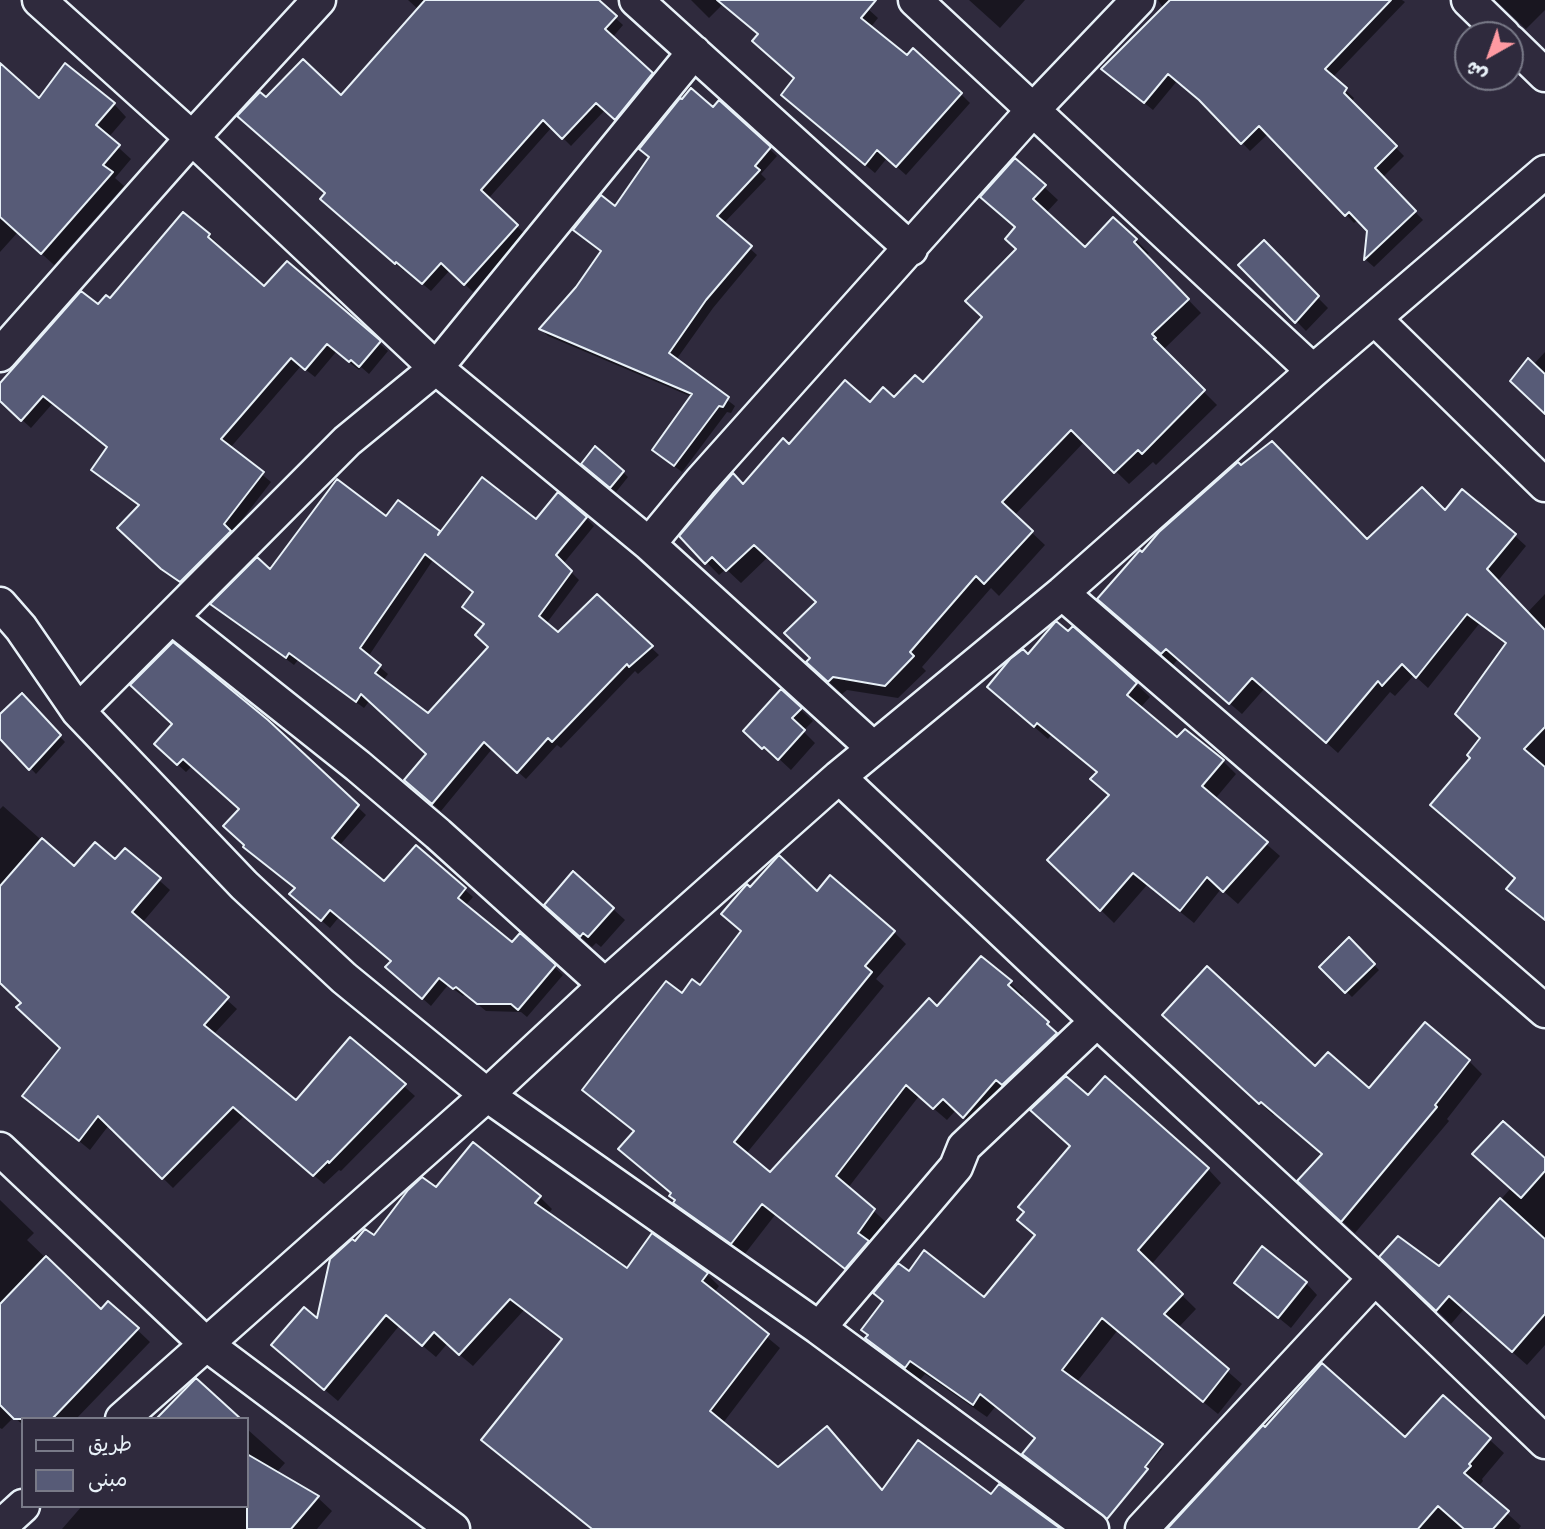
<!DOCTYPE html>
<html>
<head>
<meta charset="utf-8">
<style>
	body { margin:0 }
	#map { position:relative; width:1545px; height:1529px; overflow:hidden; background:#2f2a3d; font-family:"Balsamiq Sans","Playpen Sans Arabic",sans-serif }
	canvas { display:block }
	.legend { position:absolute; left:21px; top:1417px; width:228px; height:91px; box-sizing:border-box; background:#2f2a3d; border:2px solid #797a88; margin:0; padding:9px 12px; list-style:none; font-size:21px; color:#e8f1f8 }
	.legend li { display:flex; align-items:center; gap:14px; height:35px }
	.legend b { width:35px; border:2px solid #797a88 }
	.north { position:absolute; left:1454px; top:21px; width:70px; height:70px; box-sizing:border-box; background:#2f2a3d; border:2px solid #797a88; border-radius:50%; rotate:220deg; font-size:19px; font-weight:700; line-height:28px; text-align:center; color:#e8f1f8 }
	.north::after { content:''; display:block; margin:auto; width:24px; height:32px; background:#ff9aa2; clip-path:polygon(50% 0,100% 100%,50% 72%,0 100%) }
</style>
</head>
<body>
<div id="map">
<canvas width="1545" height="1529"></canvas>
<ul class="legend">
<li><b style="height:9px;background:#2f2a3d"></b>طريق</li>
<li><b style="height:19px;background:#575b77"></b>مبنى</li>
</ul>
<div class="north">ش</div>
</div>
<script>
const context = document.querySelector('canvas').getContext('2d');
context.lineJoin = 'round';
function fill(path, color) { context.fillStyle = color; context.fill(path, 'evenodd'); }
const poly = rows => new Path2D(rows.map(r => 'M' + r).join(''));
function trace(path, color, width, dash) { context.strokeStyle = color; context.lineWidth = width; context.lineCap = dash ? 'butt' : 'round'; context.setLineDash(dash || []); context.stroke(path); }
fill(poly([
	[408,0,596,0,623,25,612,38,660,82,624,127,605,110,571,146,552,127,488,199,525,234,473,292,450,270,431,291,405,269,404,271,330,207,327,193,267,100,341,97,419,10],
	[691,0,858,0,878,18,870,28,907,57,961,94,970,103,906,175,887,158,875,173,793,104,796,79,759,35,723,4,709,18],
	[969,0,1025,0,1000,28],
	[1158,0,1402,0,1405,2,1332,78,1354,98,1351,102,1404,156,1382,178,1423,220,1374,267,1366,260,1368,230,1358,220,1354,223,1269,133,1250,151,1207,106,1177,81,1153,110,1112,77,1164,9],
	[1495,0,1545,0,1545,10,1526,29],
	[0,88,40,101,114,104,126,117,108,138,131,159,115,178,124,186,54,265,18,232,0,252],
	[719,102,777,156,761,174,766,179,723,224,757,255,713,308,676,360,735,406,731,413,727,412,682,472,662,457,692,397,548,336,541,329,577,288,603,252,582,237,615,208],
	[1015,160,1058,200,1046,213,1085,249,1136,240,1149,253,1146,256,1201,313,1164,349,1168,352,1166,354,1217,405,1156,465,1153,462,1129,484,1085,441,1014,516,1045,545,999,596,991,588,922,667,926,671,898,698,847,690,842,694,822,675,812,658,818,602,768,557,741,583,726,569,719,575,681,536,789,446,870,404,894,399,923,384,984,318,1017,250],
	[209,235,218,244,216,246,265,289,379,343,388,351,369,374,361,367,359,370,336,352,315,377,301,366,230,448,271,482,231,534,238,541,190,590,172,577,128,537,140,506,93,470,109,448,53,403,31,428,0,400,0,385,98,307,111,301],
	[1264,243,1328,308,1306,331,1241,265],
	[1545,352,1545,413,1533,365],
	[589,469,623,472,628,477,616,492],
	[398,502,441,533,586,518,594,526,563,564,579,580,546,624,558,635,597,597,659,655,638,674,635,671,561,748,557,745,526,779,492,749,441,811,414,788,428,754,370,700,364,708,298,660,294,665,213,604,270,572,387,518],
	[433,560,475,593,464,607,485,625,490,647,428,715,383,681,388,674,368,657],
	[1445,512,1514,535,1526,546,1497,582,1527,613,1545,594,1545,920,1509,889,1517,879,1472,758,1482,739,1507,645,1479,624,1428,688,1414,675,1395,696,1390,692,1338,753,1265,688,1242,714,1178,659,1173,665,1111,610,1367,541],
	[1028,656,1136,684,1150,697,1140,708,1178,740,1223,761,1236,774,1215,799,1280,856,1238,904,1221,889,1194,923,1147,885,1114,923,1050,860,1110,796,1093,779,1098,773,1051,735,1048,739,989,687],
	[781,692,813,721,803,731,815,743,791,770,777,757,775,759,745,731],
	[22,696,65,742,36,774,1,737],
	[267,721,366,815,339,846,384,884,417,847,473,897,465,906,512,945,520,935,563,975,527,1017,521,1012,486,1011,465,994,463,996,448,985,431,1006,396,975,392,962,339,917,330,928,300,902,296,889,245,847,241,809,192,766,186,772,164,752],
	[3,806,74,869,115,862,125,850,170,890,142,923,237,1009,213,1035,297,1103,350,1039,415,1096,341,1171,339,1170,324,1184,244,1116,173,1188,109,1125,90,1150,24,1096,62,1048,0,979,0,809],
	[751,889,817,893,894,932,906,944,876,979,884,986,746,1154,771,1175,937,1009,982,958,1010,983,1023,995,1020,998,1060,1035,976,1129,956,1110,947,1120,919,1096,848,1188,887,1223,870,1245,858,1280,775,1215,744,1255,688,1215,675,1203,677,1201,635,1132,584,1090,683,996,701,987,743,932],
	[613,909,625,920,601,947,596,943,592,947,558,916],
	[1349,940,1379,970,1352,997,1321,967],
	[1178,1027,1315,1069,1370,1090,1469,1061,1482,1074,1447,1119,1449,1121,1355,1233,1312,1193,1323,1155,1275,1114,1273,1115],
	[1088,1097,1208,1169,1221,1183,1151,1265,1196,1309,1178,1328,1242,1384,1218,1414,1117,1331,1076,1383,1149,1435,1162,1449,1109,1510,1102,1504,1096,1511,1038,1468,1024,1454,1036,1439,995,1407,987,1417,925,1374,919,1381,881,1352,867,1338,909,1273,984,1299,1036,1237,1019,1220,1071,1146],
	[1545,1160,1545,1345,1527,1365,1464,1309,1451,1324,1382,1257,1439,1269,1511,1188],
	[436,1190,540,1197,552,1209,548,1214,628,1271,707,1274,719,1286,714,1293,780,1348,723,1423,778,1469,827,1428,883,1492,992,1496,1058,1529,592,1529,484,1440,563,1340,524,1310,473,1366,447,1344,436,1357,399,1326,338,1401,286,1357,319,1321,355,1244,374,1238],
	[0,1200,34,1233,27,1240,101,1311,109,1303,150,1342,76,1419,23,1419,23,1425,14,1417,2,1429,0,1428],
	[1236,1283,1306,1283,1317,1295,1291,1328],
	[1443,1397,1504,1453,1482,1479,1483,1481,1478,1487,1521,1526,1519,1529,1170,1529,1405,1440],
	[247,1429,285,1463,276,1473,317,1497,332,1511,317,1529,62,1529,82,1506,247,1506]
]), '#0007');
const building = poly([
	[425,0,599,0,617,16,605,29,653,73,615,120,596,103,562,139,543,120,481,190,518,225,464,285,441,263,422,284,396,262,395,264,320,199,325,193,237,116,260,92,266,97,303,59,341,95,425,0],
	[717,0,876,0,861,18,907,55,913,48,962,93,896,167,877,150,865,165,781,95,794,78,752,41,758,34,717,0],
	[1170,0,1391,0,1325,69,1347,88,1344,93,1397,146,1375,168,1416,211,1364,260,1367,231,1349,212,1345,216,1259,126,1241,144,1199,100,1168,74,1144,103,1101,69,1170,0],
	[0,63,39,98,65,63,115,103,96,125,120,145,103,165,113,172,41,254,0,217,0,63],
	[691,88,713,107,719,100,771,147,755,166,760,170,717,216,752,246,706,300,669,353,729,397,723,407,719,406,674,466,652,450,692,394,539,329,576,287,601,251,573,230,601,195,615,206,649,157,639,149,680,98,682,99,691,88],
	[1015,158,1046,185,1033,199,1085,247,1113,217,1137,239,1134,242,1189,299,1152,334,1156,338,1154,339,1205,390,1142,454,1138,450,1114,473,1071,430,1002,502,1033,531,984,584,976,576,910,652,914,656,885,686,833,677,828,682,806,662,810,658,784,633,816,602,754,545,726,571,712,557,705,564,679,536,733,473,743,484,783,438,789,444,845,380,870,402,883,387,894,397,915,375,923,382,982,317,965,301,1016,249,1005,239,1015,227,980,197,1015,158],
	[183,212,210,234,208,237,264,286,287,261,381,341,359,367,351,360,349,362,327,344,305,370,291,358,221,439,264,472,224,524,231,531,180,582,161,569,117,528,139,505,91,470,107,447,43,396,21,421,0,401,0,383,81,291,98,304,106,295,110,298,183,212],
	[1264,240,1319,296,1295,323,1238,265,1264,240],
	[1528,358,1545,374,1545,414,1510,381,1528,358],
	[1272,441,1367,539,1422,487,1445,510,1462,489,1516,534,1487,569,1545,630,1545,727,1524,749,1545,767,1545,920,1506,889,1515,878,1430,805,1470,758,1467,755,1480,738,1455,714,1506,643,1467,614,1416,678,1402,664,1382,686,1378,681,1326,743,1252,678,1229,704,1166,649,1161,654,1097,599,1140,550,1142,552,1159,532,1238,462,1241,465,1272,441],
	[595,446,624,471,610,488,581,464,595,446],
	[482,477,536,519,558,492,587,517,556,555,572,571,539,616,558,632,597,594,653,646,629,667,627,664,552,742,548,738,517,773,484,742,432,804,404,780,426,754,361,694,356,702,289,653,286,658,210,604,257,557,270,569,337,479,386,516,398,500,440,531,438,535,482,477],
	[425,554,473,592,462,607,484,624,475,635,488,647,428,713,375,673,381,665,360,648,425,554],
	[1056,621,1068,631,1073,626,1137,683,1127,695,1177,737,1185,729,1224,760,1202,786,1268,842,1223,892,1207,877,1180,911,1133,873,1100,911,1047,860,1109,795,1090,779,1097,772,1037,723,1034,727,987,687,1010,659,1023,649,1028,654,1056,621],
	[173,642,268,720,359,805,332,838,384,881,416,845,466,888,458,898,512,942,520,933,556,965,518,1010,511,1004,477,1004,456,987,453,989,439,978,422,999,385,967,391,961,330,910,321,921,289,894,295,888,243,847,244,845,223,826,239,809,183,759,177,765,154,744,172,724,130,685,173,642],
	[781,689,802,708,792,718,805,730,778,760,764,747,762,749,743,731,781,689],
	[22,693,61,735,29,770,0,739,0,714,22,693],
	[42,838,74,866,95,842,115,859,125,848,161,878,132,912,229,997,204,1025,296,1100,350,1037,406,1084,329,1163,328,1161,313,1176,233,1107,162,1179,98,1116,79,1141,22,1096,60,1048,16,1007,21,1003,0,983,0,886,42,838],
	[779,855,817,891,830,875,895,931,865,966,872,972,734,1142,770,1172,929,998,937,1006,981,956,1012,981,1008,985,1049,1022,1047,1024,1057,1033,1002,1085,996,1080,963,1118,943,1099,933,1109,906,1085,836,1176,875,1209,858,1233,869,1241,845,1269,762,1204,731,1244,673,1203,675,1200,669,1196,671,1193,618,1149,634,1131,582,1090,666,981,682,993,692,979,700,985,741,931,721,914,747,884,750,887,779,855],
	[573,871,614,908,588,937,583,933,580,937,544,905,573,871],
	[1349,937,1375,964,1345,993,1319,967,1349,937],
	[1207,966,1315,1066,1328,1052,1369,1088,1425,1022,1470,1060,1435,1105,1437,1107,1341,1222,1297,1181,1322,1154,1261,1102,1259,1104,1162,1015,1207,966],
	[1066,1076,1088,1095,1105,1076,1209,1168,1138,1250,1183,1294,1164,1314,1229,1369,1203,1402,1102,1318,1062,1370,1163,1444,1145,1467,1148,1469,1107,1519,1022,1454,1035,1438,980,1394,973,1405,910,1361,905,1368,865,1338,868,1335,861,1330,883,1301,873,1293,898,1263,909,1271,924,1250,984,1297,1035,1235,1017,1220,1024,1212,1018,1207,1070,1146,1030,1110,1066,1076],
	[1503,1121,1545,1158,1545,1171,1521,1198,1472,1154,1503,1121],
	[473,1142,541,1196,535,1203,627,1268,652,1233,708,1273,702,1281,769,1334,710,1411,778,1467,827,1426,882,1490,918,1440,991,1494,999,1484,1061,1529,592,1529,481,1440,562,1339,510,1299,459,1355,434,1332,422,1346,386,1315,324,1390,271,1345,304,1307,317,1318,330,1259,352,1239,355,1241,365,1229,374,1235,408,1190,422,1177,436,1187,473,1142],
	[1500,1198,1545,1239,1545,1314,1512,1352,1449,1296,1436,1311,1379,1257,1398,1236,1439,1266,1500,1198],
	[1262,1246,1307,1282,1278,1318,1234,1283,1262,1246],
	[46,1256,101,1309,108,1301,139,1328,52,1419,14,1419,0,1405,0,1304,46,1256],
	[1322,1363,1405,1437,1443,1395,1491,1438,1469,1464,1471,1466,1464,1473,1509,1511,1493,1529,1464,1529,1438,1506,1418,1529,1167,1529,1263,1425,1265,1427,1322,1363],
	[196,1378,241,1419,156,1419,196,1378],
	[247,1454,319,1496,291,1529,247,1529,247,1454]
]);
fill(building, '#575b77');
trace(building, '#e8f1f8', 2);
const street = poly([
	[39,0,192,138,436,368,649,544,873,748],
	[636,0,911,249],
	[915,0,1313,371],
	[1468,0,1504,35],
	[1510,41,1545,75],
	[1375,319,1545,485],
	[0,355,192,138,319,0],
	[649,544,701,481,1032,111,1138,0],
	[1062,593,1545,1011],
	[0,604,21,628,78,711,244,885,344,978,487,1095,819,1328,1092,1529],
	[172,618,358,766,438,834,605,985],
	[78,711,347,441,436,368,694,52],
	[839,777,1097,1021,1375,1278,1545,1442],
	[0,1149,206,1344,453,1529],
	[819,1328,956,1167,964,1147,1097,1021],
	[122,1419,487,1095,605,985,839,777,1062,593,1313,371,1545,172],
	[0,1527,23,1506],
	[1142,1529,1375,1278]
]);
trace(street, '#e8f1f8', 37);
trace(street, '#2f2a3d', 32);
</script>
</body>
</html>
